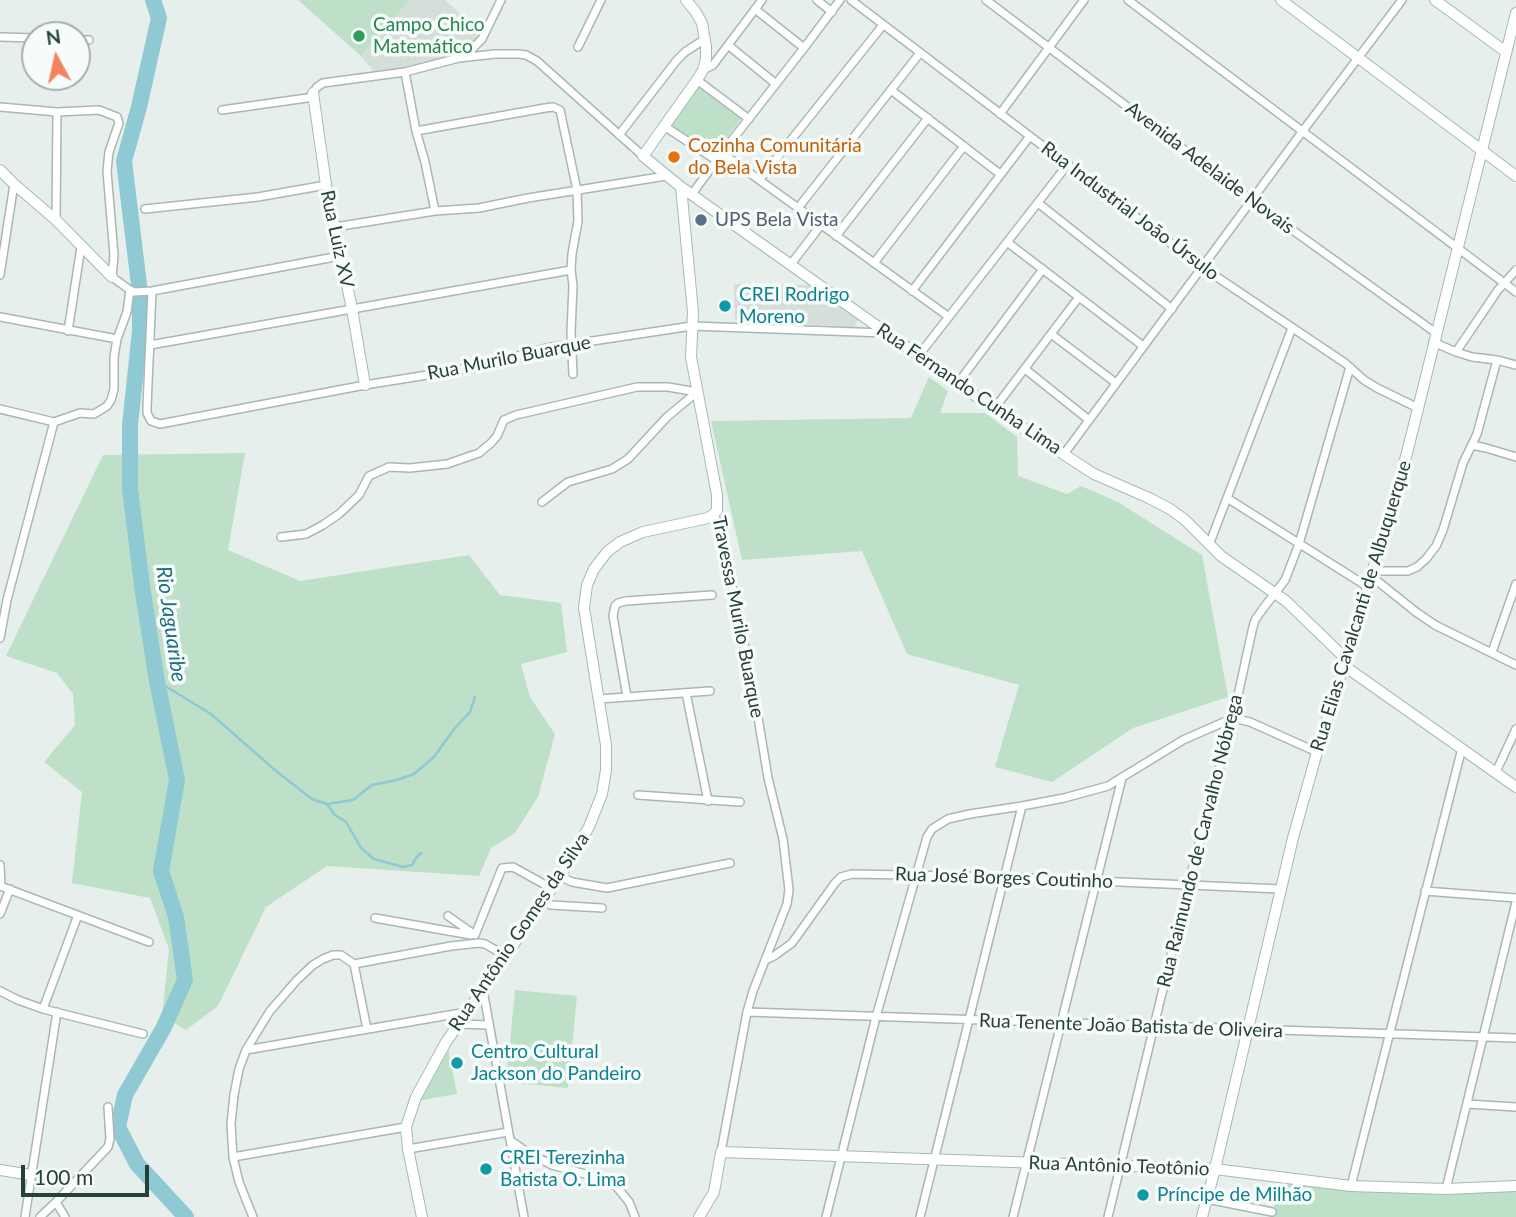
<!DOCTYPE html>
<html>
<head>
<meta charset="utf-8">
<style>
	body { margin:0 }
	#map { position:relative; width:1516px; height:1217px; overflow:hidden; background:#e6efeb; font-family:Lato,sans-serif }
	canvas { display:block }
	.north { position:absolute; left:21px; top:21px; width:70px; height:70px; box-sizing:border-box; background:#f7fbf9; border:2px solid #a3b1ad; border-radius:50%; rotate:352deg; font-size:19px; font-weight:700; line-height:28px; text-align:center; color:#24423a }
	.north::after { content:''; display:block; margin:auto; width:24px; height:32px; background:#f4845f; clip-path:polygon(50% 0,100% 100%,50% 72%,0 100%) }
	.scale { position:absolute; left:21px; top:1165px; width:128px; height:32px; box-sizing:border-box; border:4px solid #24423a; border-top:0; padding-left:9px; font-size:21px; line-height:24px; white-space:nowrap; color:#24423a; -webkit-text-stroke:5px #f7fbf9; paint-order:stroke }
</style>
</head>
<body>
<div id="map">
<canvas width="1516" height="1217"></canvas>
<div class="north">N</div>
<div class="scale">100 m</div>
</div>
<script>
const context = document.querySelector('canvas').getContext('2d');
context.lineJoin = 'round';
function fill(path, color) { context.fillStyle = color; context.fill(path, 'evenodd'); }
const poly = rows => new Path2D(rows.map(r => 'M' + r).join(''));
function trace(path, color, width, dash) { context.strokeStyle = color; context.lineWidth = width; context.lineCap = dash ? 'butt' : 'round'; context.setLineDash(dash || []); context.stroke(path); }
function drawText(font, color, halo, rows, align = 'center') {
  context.font = font + ' Lato,sans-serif'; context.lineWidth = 7; context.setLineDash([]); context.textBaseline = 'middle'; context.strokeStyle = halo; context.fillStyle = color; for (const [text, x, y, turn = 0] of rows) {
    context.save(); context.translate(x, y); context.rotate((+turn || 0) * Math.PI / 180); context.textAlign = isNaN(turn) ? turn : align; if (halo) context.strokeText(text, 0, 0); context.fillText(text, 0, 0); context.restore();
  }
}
fill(poly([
	[409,0,445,0,484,35,469,54,378,77,361,56],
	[734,284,809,285,858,320,854,327,735,320]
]), '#d4dfda');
fill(poly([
	[298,0,409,0,361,56],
	[698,87,741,119,714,155,670,124],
	[929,377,948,391,940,413,985,413,1017,437,1018,476,1067,494,1081,486,1118,502,1202,555,1228,697,1133,728,1052,782,995,767,1019,685,907,654,862,551,742,560,711,421,911,418],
	[245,453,228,550,300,581,469,555,500,595,561,603,567,652,521,664,530,697,555,734,538,797,515,833,491,848,479,876,327,866,266,907,218,1006,186,1030,162,1016,169,949,150,898,72,883,82,792,44,762,75,725,73,694,57,673,6,656,103,455],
	[515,990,577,996,568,1088,506,1082],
	[447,1043,457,1094,416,1101],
	[1280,1183,1419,1191,1516,1188,1516,1217,1271,1217]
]), '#bfe0c8');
trace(poly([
	[157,681,211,714,276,771,312,799,327,804,353,800,372,785,397,780,414,774,434,757,454,729,470,712,475,697],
	[327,804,335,815,346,822,361,848,374,859,403,867,412,865,416,858,421,853]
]), '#8ec9d4', 2.5);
trace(poly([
	[153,0,159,18,139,107,124,161,140,293,140,331,130,425,130,489,143,593,157,681,177,780,161,871,176,917,185,980,163,1029,125,1095,118,1127,137,1164,186,1217]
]), '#8ec9d4', 16);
const street = poly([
	[817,0,832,12],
	[851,0,1202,267,1345,363,1364,380,1377,388,1418,408],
	[986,0,1252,201,1436,333],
	[1128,0,1516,292],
	[755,9,804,48],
	[0,37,35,38],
	[77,40,89,40],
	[728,45,776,84],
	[578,47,601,0],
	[463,56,469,52,482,39,501,0],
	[703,70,713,65,762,0],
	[405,72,416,131,425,162,435,211],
	[697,80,749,119],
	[891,90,1000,174],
	[313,93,317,87,323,83,405,72,459,58,495,54,519,54,526,55,537,61,643,156],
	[0,107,57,112,99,110,117,117,119,123,109,152,107,171,114,255,112,277,130,290,134,292,152,291,340,256],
	[222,110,314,97],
	[1000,114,1084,0],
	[664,126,716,160],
	[416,131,545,108,553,107,560,110,577,190,578,221,572,254,571,270,573,285,571,332,573,374],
	[619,135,677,60,685,52,705,39],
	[722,153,949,317],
	[760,179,883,25],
	[692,194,722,153,804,48,840,0],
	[1038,203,1172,309],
	[798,208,920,53],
	[145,209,258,197,326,185],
	[56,220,57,112],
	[335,227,435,211,479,208,528,198,666,176],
	[836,236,928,118],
	[1007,242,1143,346],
	[874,263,964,146],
	[791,264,821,225],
	[0,275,14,184],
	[152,291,147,407,147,413,151,421,160,424,365,385,477,367,546,348,692,326,885,333],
	[912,291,1030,136],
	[0,317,117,339],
	[68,331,81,247],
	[1051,334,1116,383],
	[1433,342,1456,352,1472,357,1497,360,1516,365],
	[150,345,571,270],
	[1456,352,1498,290,1516,270],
	[919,355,1068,164],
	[1025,369,1089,420],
	[958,383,1043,269],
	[0,409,54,422,80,413,94,414,107,406,111,400,114,389,114,357,117,339,127,312,130,290],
	[994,409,1079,297],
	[1472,445,1486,448,1516,457],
	[1064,454,1302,132,1402,0],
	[1227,498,1368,587],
	[542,502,568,482,612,469,628,459,667,417,697,392],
	[714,514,720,529,753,687,768,778,783,839,789,890,787,904,753,991,747,1012,721,1152],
	[281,537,306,534,323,525,339,514,359,495,369,476,389,467,410,468,447,464,479,453,491,443,497,436,504,420,516,415,637,387,668,387,697,392],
	[1209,545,1292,328],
	[1373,571,1408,571,1417,567,1426,559,1436,546,1443,530,1463,463,1477,434,1497,360],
	[1371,576,1416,612,1435,625,1516,665],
	[0,638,7,600,54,422],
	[1492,652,1516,584],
	[686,693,708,801],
	[627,697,613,616,615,606,618,603,626,601,712,595],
	[599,699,710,691],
	[1496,772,1516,729],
	[638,795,740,802],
	[0,865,1,886],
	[560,876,572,882,607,888,730,863],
	[0,886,149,942],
	[1425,891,1516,898],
	[543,901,551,905,602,908],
	[0,914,10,889],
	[448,916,475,935,502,868,513,867,551,888],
	[375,918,471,935],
	[765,960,774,956,792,943,835,883,841,877,852,874,1005,877,1281,889],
	[354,964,367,1029],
	[483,990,524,1217],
	[0,991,18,1000,43,1009,143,1034],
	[43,1009,78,915],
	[747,1012,1516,1038],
	[458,1024,489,1025],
	[246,1050,467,1012],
	[1467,1104,1516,1107],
	[510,1140,527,1152,552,1165,596,1177,616,1186,629,1202,635,1217],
	[408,1149,508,1132],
	[233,1157,406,1127],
	[1351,1186,1462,748],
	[1446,1189,1516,902],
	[1207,1199,1272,1212],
	[56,1202,65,1217],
	[25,1217,57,1012],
	[40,1217,56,1202,108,1147,110,1139,108,1107],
	[253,1217,239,1182,233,1157,231,1124,234,1095,239,1069,246,1050,270,1011,297,980,313,965,323,959,333,955,341,955,354,964,451,946,479,943,485,944,506,956],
	[826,1217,876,1017,927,837,932,829,948,819,970,814,1022,806,1064,798,1108,786,1183,740,1233,718,1250,722,1317,752],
	[920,1217,1022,806],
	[1013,1217,1122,778],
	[1108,1217,1188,885,1233,718,1252,631,1255,620,1262,610,1285,580,1299,544,1350,367]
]);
const secondary = poly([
	[686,0,695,11,702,23,706,47,706,59,703,70,697,80,643,156,681,187,994,409,1094,474,1149,498,1170,509,1185,520,1221,556,1286,601,1345,658],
	[1281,0,1516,176],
	[1435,0,1506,52],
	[313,93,326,185,352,309,365,385],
	[0,170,14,184,56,220,112,277],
	[1343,665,1516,787],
	[0,1170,31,1175],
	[422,1217,408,1149,406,1127,416,1097,446,1042,497,969,560,876,589,827,602,794,606,770,606,745,584,608,587,585,594,569,607,552,620,542,643,532,708,518,714,514,717,510,717,495,691,357,693,312,681,187],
	[699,1217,714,1192,721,1152,1215,1169,1351,1186,1446,1189,1516,1186],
	[1202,1217,1215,1169,1293,838,1317,752,1371,576,1407,453,1516,13]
]);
trace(street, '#a8b8b2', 10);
trace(secondary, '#a4bbb3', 12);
trace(street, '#fff', 7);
trace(secondary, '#fff', 10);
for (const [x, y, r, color] of [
	[359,36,7,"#2e9e5b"],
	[674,157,7,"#e8710a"],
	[701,220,7,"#5c6f8a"],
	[725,306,7,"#0f9aa8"],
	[457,1063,7,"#0f9aa8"],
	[486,1169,7,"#0f9aa8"],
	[1143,1195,7,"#0f9aa8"]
]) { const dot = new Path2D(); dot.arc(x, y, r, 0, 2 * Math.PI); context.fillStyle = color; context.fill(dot); trace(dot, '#f7fbf9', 2.5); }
drawText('19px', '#27864d', '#f7fbf9', [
	["Campo Chico",373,25],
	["Matemático",373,47]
], 'left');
drawText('19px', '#c56008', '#f7fbf9', [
	["Cozinha Comunitária",688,146],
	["do Bela Vista",688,168]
], 'left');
drawText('19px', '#24423a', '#f7fbf9', [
	["Avenida Adelaide Novais",1210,168,37],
	["Rua Industrial João Úrsulo",1130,211,37],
	["Rua Luiz XV",337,239,78],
	["Rua Murilo Buarque",509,358,-11],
	["Rua Fernando Cunha Lima",969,389,34],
	["Rua Elias Cavalcanti de Albuquerque",1361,606,-73],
	["Travessa Murilo Buarque",738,617,79],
	["Rua Raimundo de Carvalho Nóbrega",1200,841,-76],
	["Rua José Borges Coutinho",1004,878,2],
	["Rua Antônio Gomes da Silva",519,932,-56],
	["Rua Tenente João Batista de Oliveira",1131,1026,2],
	["Rua Antônio Teotônio",1119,1166,2]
]);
drawText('19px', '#4e5e75', '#f7fbf9', [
	["UPS Bela Vista",715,220]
], 'left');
drawText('19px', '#0d838f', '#f7fbf9', [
	["CREI Rodrigo",739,295],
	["Moreno",739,317],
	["Centro Cultural",471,1052],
	["Jackson do Pandeiro",471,1074],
	["CREI Terezinha",500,1158],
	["Batista O. Lima",500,1180],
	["Príncipe de Milhão",1157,1195]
], 'left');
drawText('italic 21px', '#1c6f80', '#f7fbf9', [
	["Rio Jaguaribe",171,624,82]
]);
</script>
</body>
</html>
